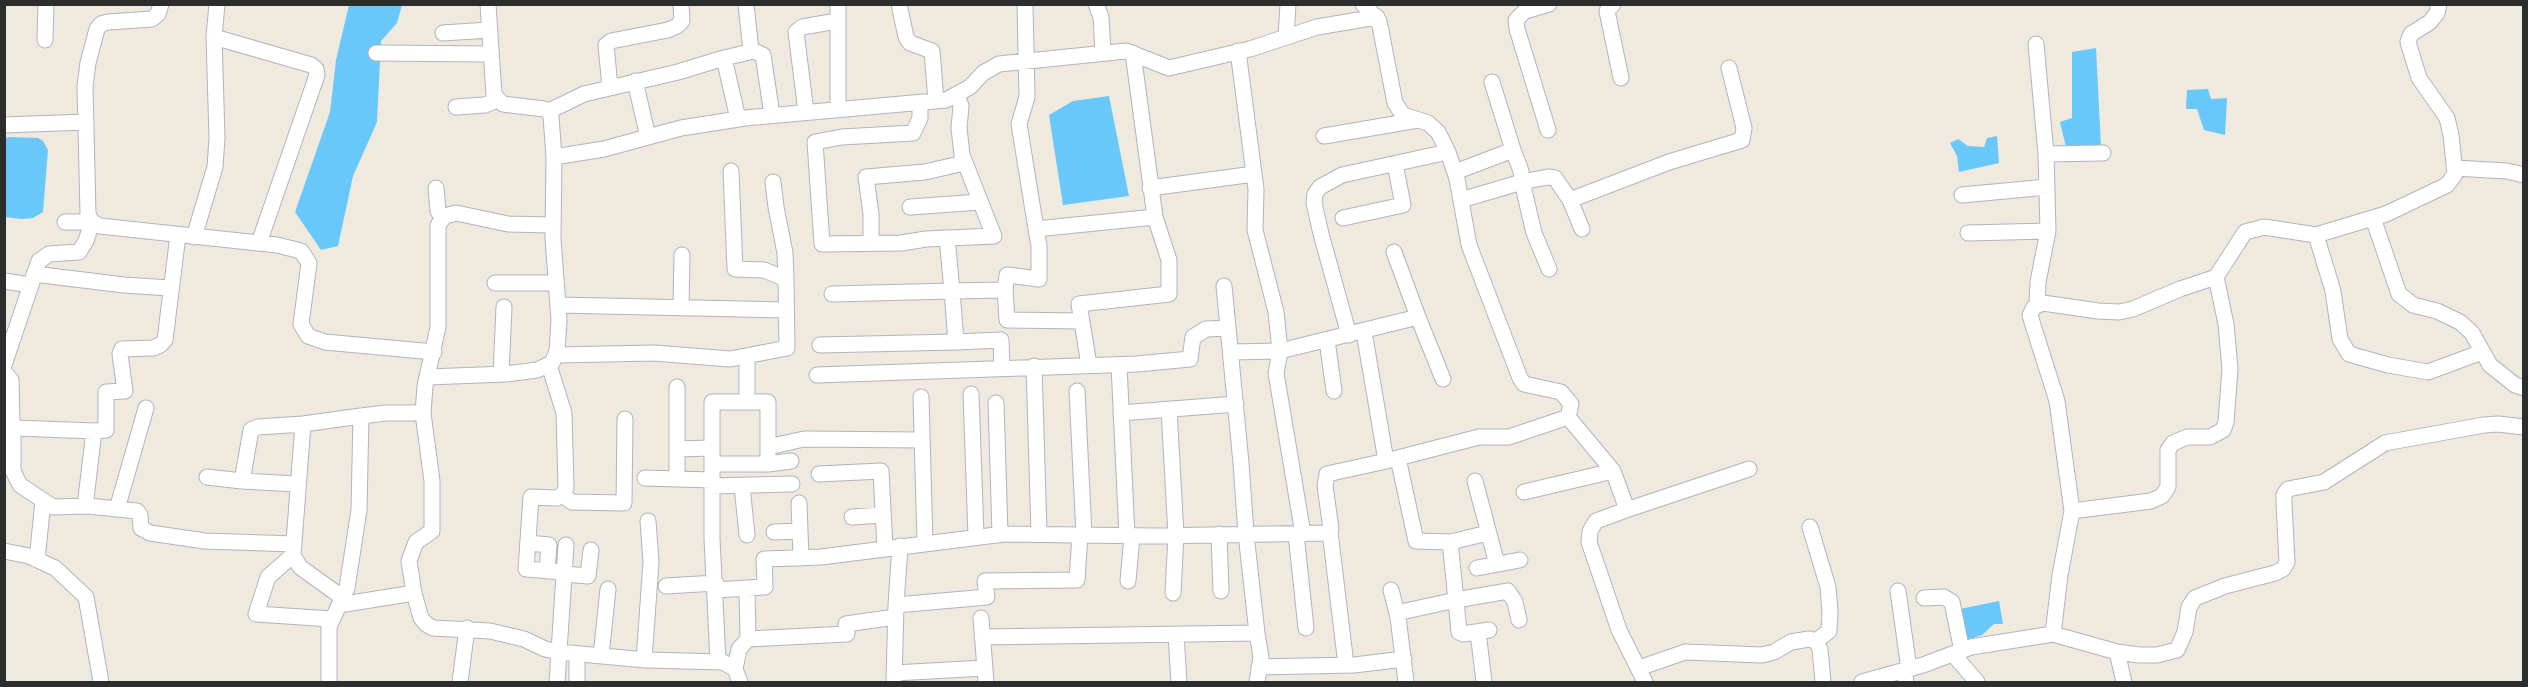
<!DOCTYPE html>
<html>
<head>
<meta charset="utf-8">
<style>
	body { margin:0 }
	#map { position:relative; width:2528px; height:687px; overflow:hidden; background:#efe9de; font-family:"PT Sans",sans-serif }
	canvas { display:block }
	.frame { position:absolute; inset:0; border:6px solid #2d2d2d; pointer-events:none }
</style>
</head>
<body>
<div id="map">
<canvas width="2528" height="687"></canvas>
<div class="frame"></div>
</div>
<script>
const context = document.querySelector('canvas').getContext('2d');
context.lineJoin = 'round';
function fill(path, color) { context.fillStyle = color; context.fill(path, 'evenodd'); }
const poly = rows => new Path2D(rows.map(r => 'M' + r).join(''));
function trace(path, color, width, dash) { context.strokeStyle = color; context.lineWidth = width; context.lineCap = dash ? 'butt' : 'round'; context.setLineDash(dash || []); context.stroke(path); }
fill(poly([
	[349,5,402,5,397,23,381,41,377,122,353,176,338,246,321,250,295,212,330,112,336,60],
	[2096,48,2101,147,2067,151,2060,122,2072,118,2072,52],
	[2208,89,2211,99,2227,98,2225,135,2204,130,2197,109,2186,109,2187,90],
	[1109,96,1129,196,1063,205,1049,115,1073,101],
	[1997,136,1999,163,1959,172,1957,156,1950,143,1958,139,1968,146,1984,147,1987,138],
	[10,137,38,138,43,141,48,150,43,212,33,218,21,219,5,217,5,138],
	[1999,601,2003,624,1994,624,1982,635,1966,640,1960,609]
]), '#69c8fa');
const minor = poly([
	[161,4,158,14,152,19,108,22,101,24,97,29,88,63,85,86,88,214,92,222,100,226,277,245,301,251,309,263,301,324,308,336,325,342,434,352],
	[746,4,751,51],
	[838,4,838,109],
	[899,4,906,37,910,43,932,51,936,101],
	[1025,4,1027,97,1019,124,1036,229,1155,217],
	[1096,4,1101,17,1103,52],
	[1613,4,1607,11,1621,78],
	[443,33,489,30],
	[214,37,217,4],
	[1286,37,1288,4],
	[45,40,46,4],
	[2036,44,2046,154,2048,231],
	[1238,51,1256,189,1255,230,1276,312,1280,351,1418,317,1443,379],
	[376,53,490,54],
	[724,58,754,51,763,55,772,115],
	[635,81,648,137],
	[1492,82,1513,150],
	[610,87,606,45,611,41,668,30,677,26,682,21,681,4],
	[920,103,920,118,913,133,842,137,815,142,822,244,901,243,926,239,994,236,962,155,959,128,961,106,957,94],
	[456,107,485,105,497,100],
	[549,111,584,94,678,72,724,58,738,119],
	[806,112,796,32,802,27,837,21],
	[4,125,86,122],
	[1548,130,1517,29,1516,20,1525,11,1549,4],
	[1324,136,1418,120],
	[2046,154,2103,153],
	[554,157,604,149,681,128,745,118,946,100,970,87,983,73,999,64,1126,51,1169,68,1250,49,1317,27,1377,17],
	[2454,168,2507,171,2524,175],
	[1455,172,1513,150,1521,171,1522,182,1548,177,1555,178,1570,200,1582,229],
	[773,182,776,207,785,253,786,279],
	[436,188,438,211,442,218],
	[1150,188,1254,174],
	[1962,195,2047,187],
	[1461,200,1522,182,1534,233,1549,269],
	[1570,200,1669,162,1742,140,1744,128,1729,68],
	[910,207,980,202],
	[1343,218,1403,205,1395,164],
	[2373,218,2399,294,2413,305,2437,311,2460,322,2472,333,2490,365,2515,385,2524,388],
	[552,225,508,224,456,213,445,216,438,225,438,327,425,386,423,413,432,481,432,531,416,542,409,561,414,593,421,618,426,624,433,628,490,631,524,639,545,649,559,652,646,660,723,662,735,669,740,682],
	[1968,233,2048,231,2038,282,2037,305],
	[2316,235,2333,291,2340,339,2349,354,2388,365,2428,372,2482,352],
	[194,237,215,167,217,138,214,37,311,65,316,69,317,75,259,243],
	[871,243,871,214,866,177,925,172,964,163],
	[1394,252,1418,317],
	[34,274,124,285,170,288],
	[4,281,31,285],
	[495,283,556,283],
	[1224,286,1241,463,1246,534,1257,633],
	[1005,290,1007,275,1039,279,1039,246,1036,229],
	[832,294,952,291,947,238],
	[558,305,786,310],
	[681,308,682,255],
	[1364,332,1386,461],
	[1349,335,1321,234,1314,203,1315,194,1320,187,1342,175,1448,152],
	[1327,340,1334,391],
	[820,345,956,342],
	[1231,352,1280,351,1276,373,1303,534],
	[557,355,654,353,730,359,787,348,786,279,764,270,735,269,731,171],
	[4,365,39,261,49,254,79,252,86,241,92,222,65,222],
	[549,365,564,413,566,488,563,494,557,498,531,497,526,569,565,572],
	[1089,365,1079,304,1169,294,1169,260,1155,217,1133,53],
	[1119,365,1127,536],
	[1034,366,1039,533],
	[1002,368,1001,340,956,342,952,291,1005,290,1007,320,1082,321],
	[4,372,11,380,12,422,15,428,94,431,86,498,88,506,137,511,140,515,141,528,150,533,205,541,294,544],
	[501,374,504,307],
	[817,375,1137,364,1190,359,1193,337,1206,329,1228,328],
	[428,377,506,374,537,370,552,363,557,351,559,320,553,238,554,157,551,117,549,111,544,109,503,104,494,95,488,4],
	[1077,391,1084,535],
	[971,394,976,536],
	[921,397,925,543],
	[996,403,1000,534],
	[1169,409,1176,535,1173,593],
	[1121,413,1236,404],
	[1568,417,1613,471,1624,501,1626,510,1596,521,1590,531,1589,542,1619,630,1645,682],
	[303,424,293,555,300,567,343,598],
	[13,426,13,471,20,485,53,507,88,506],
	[94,431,106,430,106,392,125,391,120,354,122,349,153,348,160,345,165,340,178,235],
	[768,447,804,439,922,440],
	[677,449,712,448],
	[1398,458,1416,541,1450,542,1488,533],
	[712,464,712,402,747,402],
	[768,464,791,461],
	[819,474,881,471,885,548],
	[207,477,242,481],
	[645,478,712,480],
	[677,479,677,387],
	[1475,481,1497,564],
	[297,484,242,481,251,430,258,427,303,424,361,416],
	[712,486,792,484],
	[742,486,747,535],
	[1524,492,1613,471],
	[562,495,572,502,624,503,625,419],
	[799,503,801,558],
	[117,509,146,408],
	[1626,510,1749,469],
	[2072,511,2151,501,2162,496,2168,487,2168,450,2173,443,2187,437,2210,437,2223,430,2226,422,2230,369,2226,324,2216,277],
	[852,517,883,515],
	[1810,527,1828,587,1830,612,1829,631,1816,641],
	[774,532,800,531],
	[1330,532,1346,665],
	[1219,534,1221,591],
	[1296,534,1306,628],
	[528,543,549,545,547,571],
	[4,551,29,556,55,568,86,597,101,682],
	[293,555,268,577,256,614,331,619],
	[37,560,43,501],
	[1477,568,1520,560],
	[565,574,588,576,591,550],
	[1128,581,1132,536],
	[666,586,716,583],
	[716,590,747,588],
	[1391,590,1398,617],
	[1898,591,1909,669,1904,670,1906,682],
	[1924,598,1944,597,1952,602,1962,651],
	[339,605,347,588,359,510,361,416,386,413,423,413],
	[896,605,987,597,985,581,1077,580,1080,534],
	[981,618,986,682],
	[1489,630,1463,634,1459,632,1456,600,1508,591,1515,602,1519,620],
	[1478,632,1484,682],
	[1176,634,1179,682],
	[2053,634,2117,652,2139,655,2157,655,2177,650,2185,632,2189,607,2195,598,2225,586,2275,573,2283,569,2287,562,2284,504,2284,495,2288,489,2324,482,2385,443,2484,425,2498,424,2524,427],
	[982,637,1257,633,1261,657,1257,682],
	[748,639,847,634,846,624,895,617],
	[2117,652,2124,682],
	[1953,654,1977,682],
	[601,656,608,589],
	[644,660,651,562,648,521],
	[718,661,712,539,712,464,768,464,768,402,747,402,747,357],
	[1259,667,1354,665,1404,659],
	[1639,668,1685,652,1762,655,1774,652,1791,642,1809,639,1816,641,1820,649,1823,682],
	[735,669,739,649,748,639,747,588,765,587,764,559,821,557,1004,534,1154,536,1327,533,1331,529,1325,486,1327,474,1386,461,1479,437,1509,437,1568,417,1571,404,1561,392,1524,384,1520,378,1469,245,1457,179,1448,152,1438,132,1428,123,1403,115,1395,103,1379,21,1363,4],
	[894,673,985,668],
	[329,682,329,627,339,605,414,593],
	[460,682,467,628],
	[557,682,566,545],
	[577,682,577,654],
	[894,682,896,605,900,546],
	[1406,682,1398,617,1401,612,1456,600,1450,542],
	[1862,682,1923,665,1971,647,2053,634,2060,575,2072,511,2057,401,2032,322,2030,315,2034,307,2043,303,2098,311,2119,312,2133,309,2180,289,2216,277,2245,232,2264,227,2316,235,2386,214,2447,185,2455,174,2451,135,2447,118,2419,78,2408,42,2411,34,2430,22,2437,13,2439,4]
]);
trace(minor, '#b2b3c1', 17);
trace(minor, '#fff', 15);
</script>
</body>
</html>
